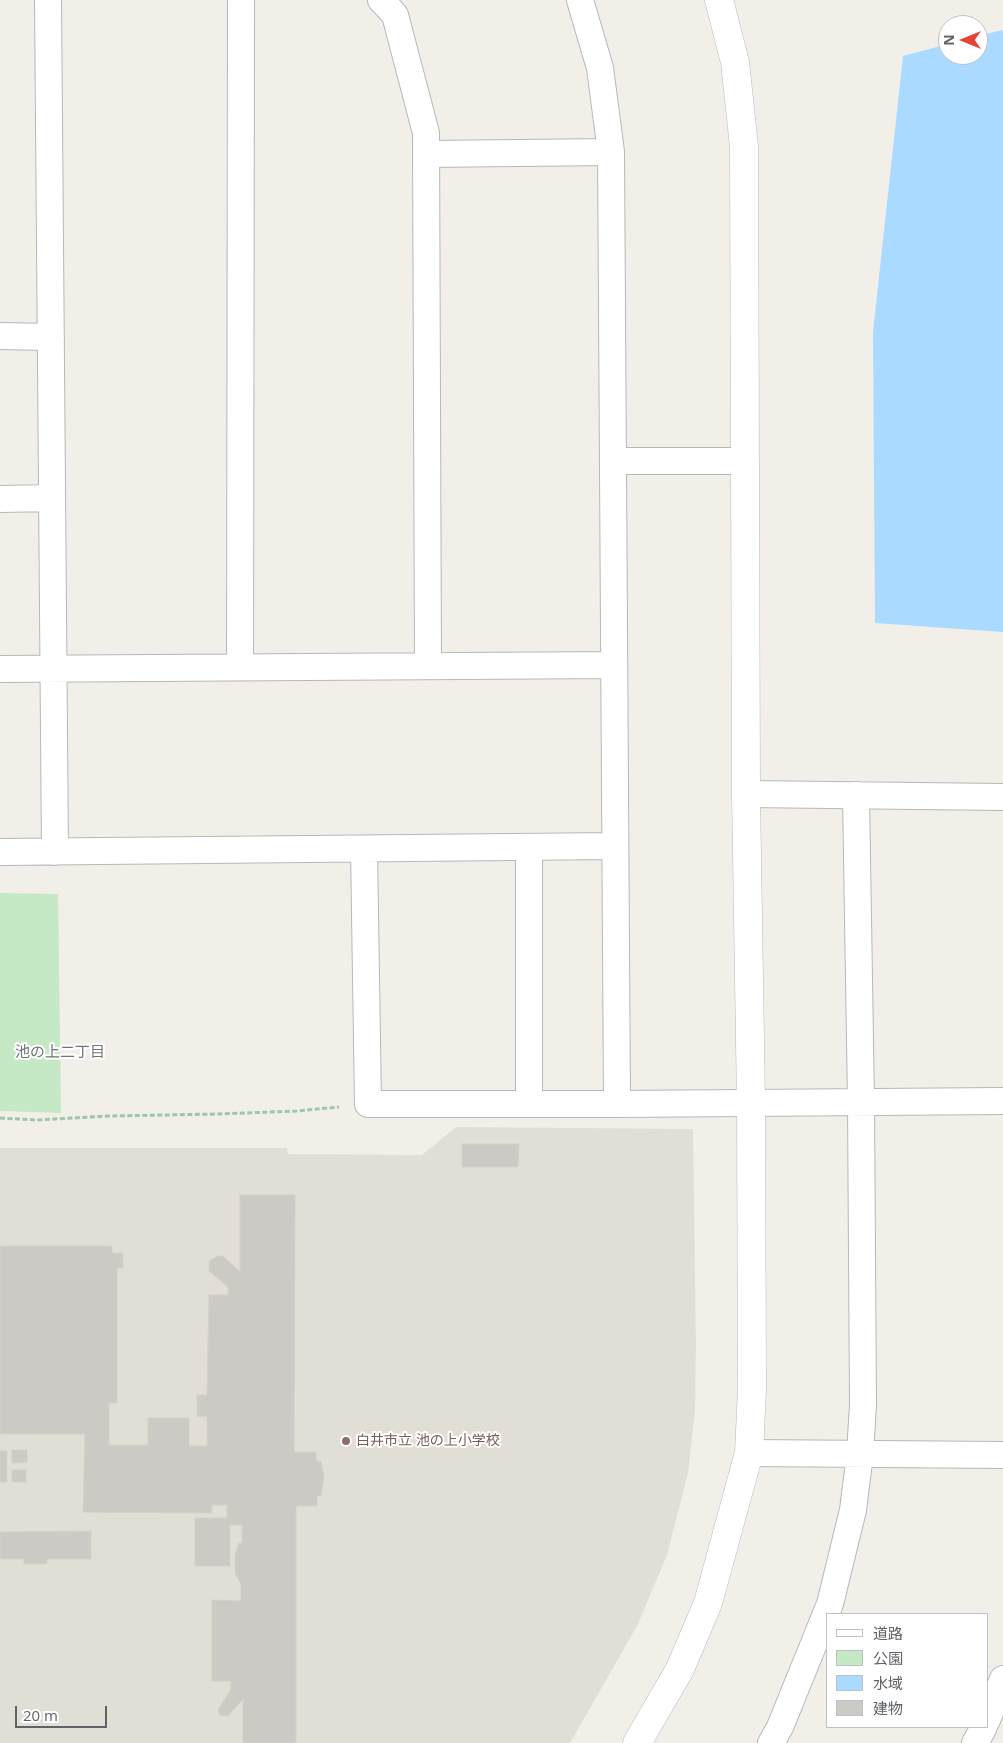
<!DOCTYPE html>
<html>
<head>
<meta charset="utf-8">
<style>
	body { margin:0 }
	#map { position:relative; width:1003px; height:1743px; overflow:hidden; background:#f1efe8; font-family:"Open Sans","Noto Sans JP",sans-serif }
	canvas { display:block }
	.legend { position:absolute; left:826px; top:1613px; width:162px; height:115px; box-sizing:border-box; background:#fff; border:1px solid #bfc1c3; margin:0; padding:6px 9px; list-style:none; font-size:15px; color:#5f6368 }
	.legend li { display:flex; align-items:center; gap:10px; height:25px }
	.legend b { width:25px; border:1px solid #bfc1c3 }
	.north { position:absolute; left:938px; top:15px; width:50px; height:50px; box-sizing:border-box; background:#fff; border:1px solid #bfc1c3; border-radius:50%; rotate:270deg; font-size:14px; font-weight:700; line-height:20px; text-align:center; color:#5f6368 }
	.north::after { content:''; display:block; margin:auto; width:18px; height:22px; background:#ea4335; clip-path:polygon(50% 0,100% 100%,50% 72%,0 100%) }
	.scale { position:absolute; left:15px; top:1706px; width:92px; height:22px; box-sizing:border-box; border:2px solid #5f6368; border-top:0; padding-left:6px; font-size:15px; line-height:18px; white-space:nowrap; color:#5f6368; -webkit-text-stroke:4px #fff; paint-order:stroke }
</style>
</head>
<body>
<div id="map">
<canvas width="1003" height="1743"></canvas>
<ul class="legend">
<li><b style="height:6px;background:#fff"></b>道路</li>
<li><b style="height:14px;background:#c5e8c5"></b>公園</li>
<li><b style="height:14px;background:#aadaff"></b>水域</li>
<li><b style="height:14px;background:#cccac5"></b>建物</li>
</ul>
<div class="north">N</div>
<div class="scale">20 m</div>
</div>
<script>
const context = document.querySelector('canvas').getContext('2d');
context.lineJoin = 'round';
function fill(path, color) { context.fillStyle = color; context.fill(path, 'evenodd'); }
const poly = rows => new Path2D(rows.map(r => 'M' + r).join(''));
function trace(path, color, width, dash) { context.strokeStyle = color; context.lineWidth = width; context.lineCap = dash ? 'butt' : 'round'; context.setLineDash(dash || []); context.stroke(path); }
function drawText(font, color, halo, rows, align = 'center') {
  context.font = font + ' "Open Sans","Noto Sans JP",sans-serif'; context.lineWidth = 4; context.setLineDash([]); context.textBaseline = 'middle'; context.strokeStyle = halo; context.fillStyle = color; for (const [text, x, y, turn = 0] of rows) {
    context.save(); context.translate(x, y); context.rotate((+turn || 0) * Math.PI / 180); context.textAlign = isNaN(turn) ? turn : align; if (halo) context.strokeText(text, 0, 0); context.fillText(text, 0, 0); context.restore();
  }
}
fill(poly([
	[456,1127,693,1129,696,1345,695,1410,688,1473,667,1555,637,1626,570,1743,0,1743,0,1148,287,1148,288,1154,422,1155]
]), '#e1ded6');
fill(poly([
	[0,893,58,894,61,1113,0,1111]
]), '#c5e8c5');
fill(poly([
	[1003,30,1003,632,875,623,873,332,903,56,948,44,948,55,978,55,978,36]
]), '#aadaff');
const building = poly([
	[462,1144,519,1144,518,1167,462,1167,462,1144],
	[240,1195,295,1195,294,1452,316,1452,316,1461,321,1462,324,1476,321,1495,317,1496,317,1506,296,1506,296,1743,243,1743,243,1699,228,1716,220,1715,218,1710,231,1689,231,1681,212,1681,212,1600,241,1601,241,1584,236,1575,235,1566,235,1555,239,1543,242,1543,242,1525,230,1525,230,1566,195,1566,195,1518,227,1518,227,1505,212,1505,212,1513,83,1512,85,1434,0,1434,0,1246,112,1246,112,1253,123,1253,123,1268,117,1268,117,1403,109,1403,109,1445,148,1445,148,1418,189,1418,189,1446,207,1446,207,1416,197,1417,197,1395,207,1395,209,1295,228,1295,228,1287,209,1271,209,1261,218,1256,223,1256,240,1272,240,1195],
	[12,1450,27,1450,27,1462,12,1463,12,1450],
	[0,1451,7,1451,7,1482,0,1482,0,1451],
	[12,1470,26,1470,26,1482,12,1482,12,1470],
	[91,1531,91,1559,47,1559,47,1564,24,1564,24,1559,0,1559,0,1532,91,1531]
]);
fill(building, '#cccac5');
trace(building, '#d6d1c6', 1);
const street = poly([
	[48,0,55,852],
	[381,0,395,15,426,133,428,666],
	[580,0,600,68,611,152,617,1104],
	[426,154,611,152],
	[0,336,51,337],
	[613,461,745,461],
	[0,499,52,498],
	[240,667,241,0],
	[0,669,614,665],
	[746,794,1003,797],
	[529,847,529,1104],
	[364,849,368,1104,617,1104,1003,1101],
	[0,852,615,846],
	[749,1453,1003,1455],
	[987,1720,1003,1679],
	[771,1743,780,1727,830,1604,853,1510,860,1454,863,1405,861,1102,856,795],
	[975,1743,984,1727]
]);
const secondary = poly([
	[637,1743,680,1669,708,1603,749,1453,752,1389,751,1103,746,794,744,146,735,62,719,0]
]);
trace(street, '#b5b8bc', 28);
trace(secondary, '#b6babf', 29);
trace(poly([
	[0,1118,37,1120,109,1116,218,1114,297,1111,339,1107]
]), '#9cc7a9', 3, [5, 2.5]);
trace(street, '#fff', 26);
trace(secondary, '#fff', 28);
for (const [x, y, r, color] of [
	[346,1441,5,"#8d6e63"]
]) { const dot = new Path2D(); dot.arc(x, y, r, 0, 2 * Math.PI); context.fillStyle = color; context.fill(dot); trace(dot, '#fff', 2); }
drawText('14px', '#785e54', '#fff', [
	["白井市立 池の上小学校",356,1441]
], 'left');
drawText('15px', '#70757a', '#fff', [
	["池の上二丁目",60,1053]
]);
</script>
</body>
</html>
